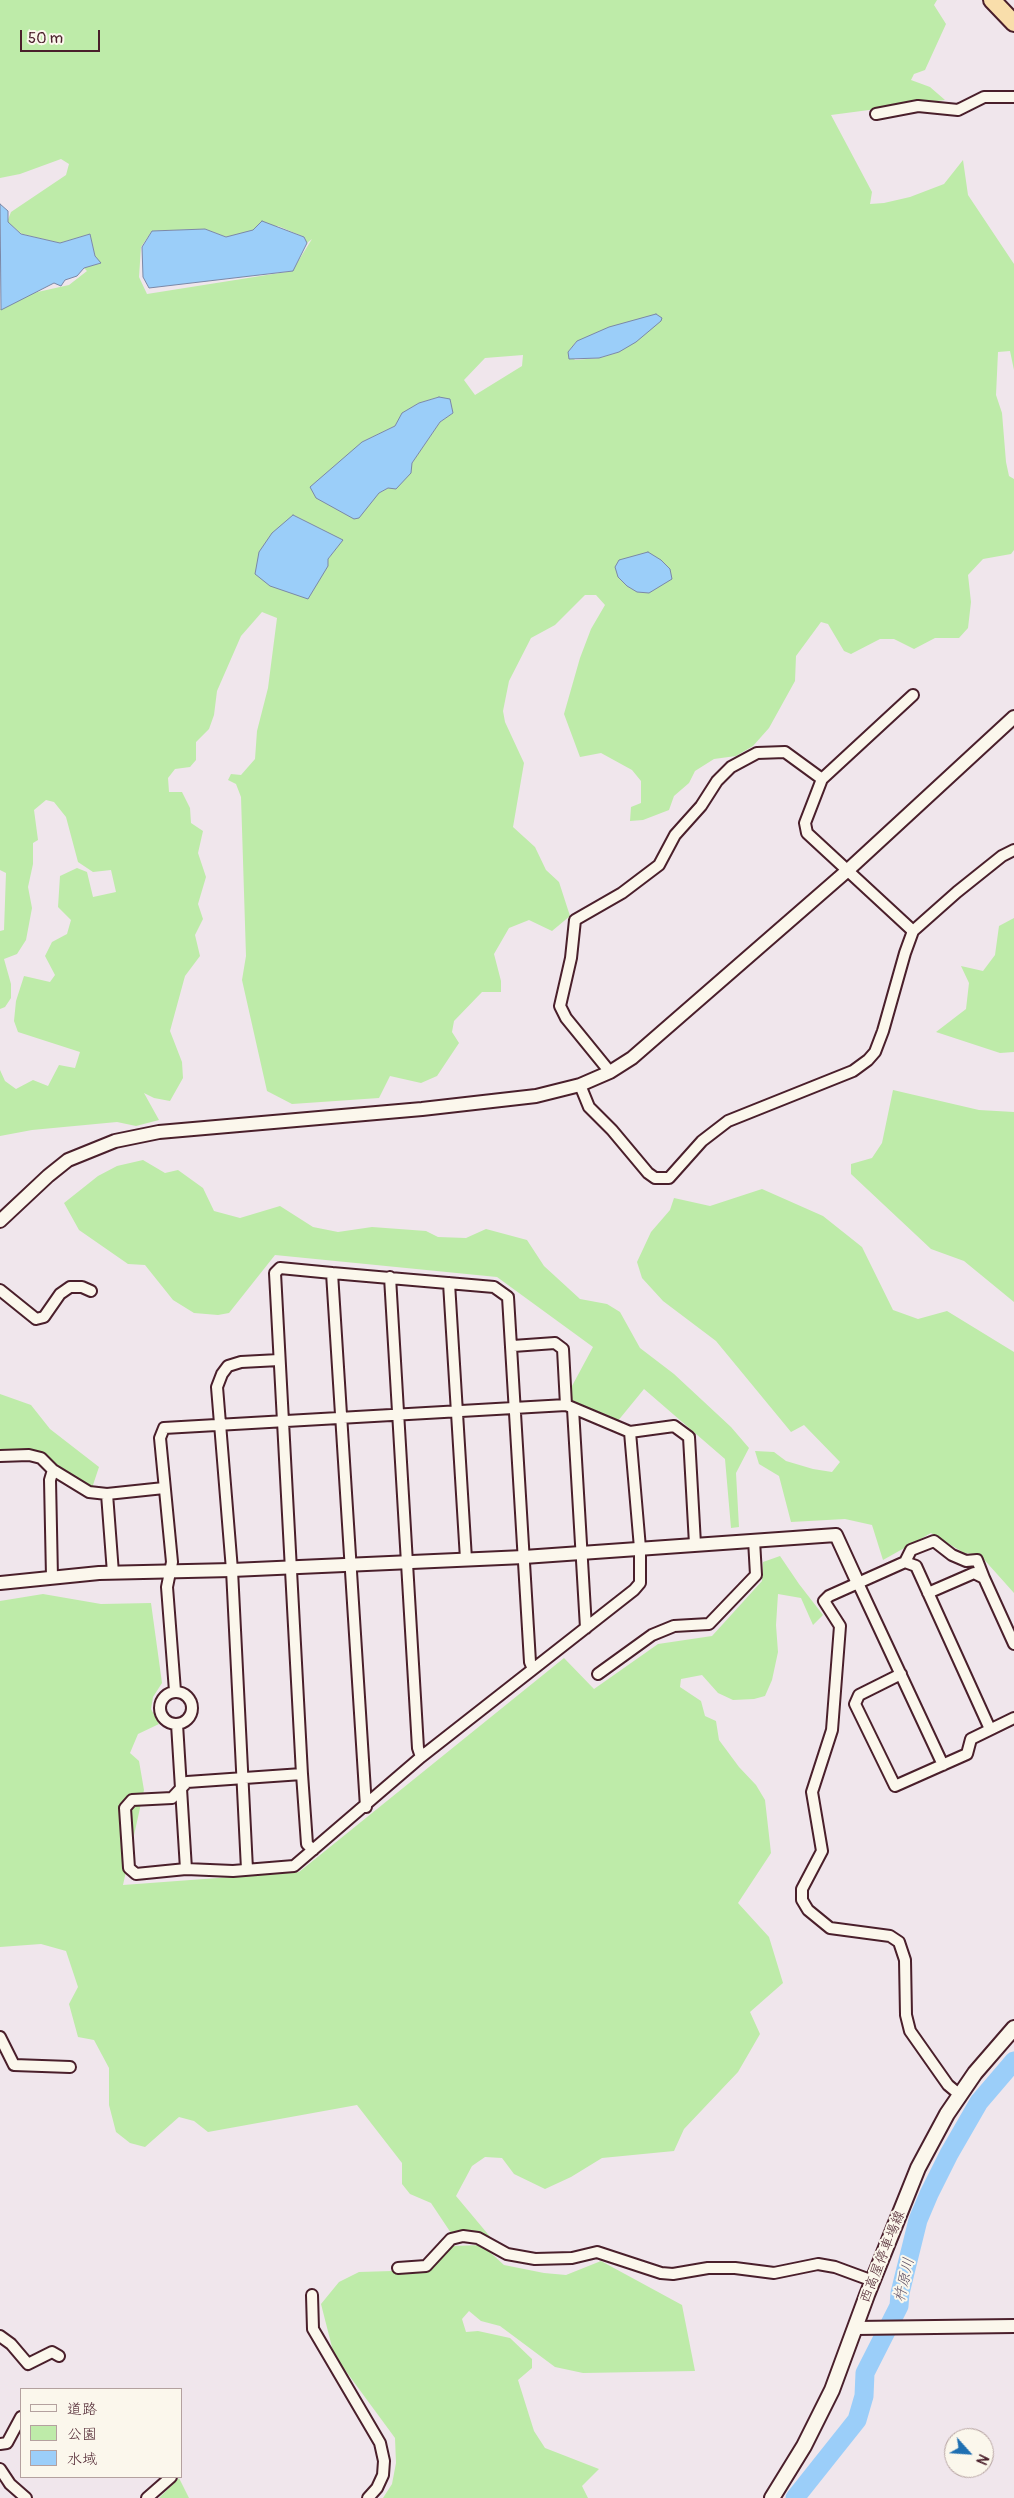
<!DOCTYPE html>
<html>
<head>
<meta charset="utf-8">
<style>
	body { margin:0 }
	#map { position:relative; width:1014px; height:2498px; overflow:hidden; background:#f0e6ec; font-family:Pangolin,"Klee One",sans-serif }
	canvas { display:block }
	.legend { position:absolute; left:20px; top:2388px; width:162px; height:90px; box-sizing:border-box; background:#fbf7ec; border:1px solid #b4a19f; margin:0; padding:6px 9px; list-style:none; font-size:15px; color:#4a1f2b }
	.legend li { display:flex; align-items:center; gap:10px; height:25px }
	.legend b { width:25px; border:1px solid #b4a19f }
	.north { position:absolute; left:944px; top:2428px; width:50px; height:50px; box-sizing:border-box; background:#fbf7ec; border:1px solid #b4a19f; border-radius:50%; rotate:116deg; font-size:14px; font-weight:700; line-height:20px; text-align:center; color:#4a1f2b }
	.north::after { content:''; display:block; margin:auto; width:18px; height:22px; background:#1f6fb2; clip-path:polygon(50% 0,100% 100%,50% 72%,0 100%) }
	.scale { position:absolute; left:20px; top:30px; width:80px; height:22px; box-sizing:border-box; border:2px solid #4a1f2b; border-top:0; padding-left:6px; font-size:15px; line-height:18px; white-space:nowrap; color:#4a1f2b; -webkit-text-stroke:4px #fbf7ec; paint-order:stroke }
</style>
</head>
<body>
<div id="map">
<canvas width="1014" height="2498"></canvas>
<ul class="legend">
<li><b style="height:6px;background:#fbf7ec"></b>道路</li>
<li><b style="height:14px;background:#beeba9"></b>公園</li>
<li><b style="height:14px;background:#9bcef9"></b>水域</li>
</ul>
<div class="north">N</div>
<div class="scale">50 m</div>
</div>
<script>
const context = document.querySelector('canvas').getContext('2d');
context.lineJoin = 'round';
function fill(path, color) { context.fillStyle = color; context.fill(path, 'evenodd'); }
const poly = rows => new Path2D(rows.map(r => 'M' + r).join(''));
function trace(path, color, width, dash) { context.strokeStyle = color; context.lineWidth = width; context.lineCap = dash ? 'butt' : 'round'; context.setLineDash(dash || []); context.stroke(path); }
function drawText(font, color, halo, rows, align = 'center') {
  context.font = font + ' Pangolin,"Klee One",sans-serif'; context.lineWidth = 4; context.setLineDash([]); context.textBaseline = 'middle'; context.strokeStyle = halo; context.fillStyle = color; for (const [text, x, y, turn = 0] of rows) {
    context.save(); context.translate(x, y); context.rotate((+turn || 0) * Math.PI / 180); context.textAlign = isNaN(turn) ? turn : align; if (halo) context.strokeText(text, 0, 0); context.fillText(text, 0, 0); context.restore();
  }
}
fill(poly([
	[0,0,937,0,934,5,946,24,925,70,914,74,911,80,930,87,945,100,831,115,872,192,870,204,884,203,910,197,944,184,963,160,968,195,1014,264,1014,370,1010,351,998,352,996,395,1002,413,1006,462,1009,476,1014,479,1014,550,1011,554,983,559,968,575,971,602,968,628,959,638,935,638,914,649,894,639,880,639,851,654,844,651,828,624,821,622,796,656,795,681,769,728,753,746,736,756,714,759,695,771,689,783,674,796,669,810,643,820,630,821,631,807,641,803,641,781,632,770,601,753,580,757,564,714,580,658,591,629,605,605,596,595,585,595,555,625,531,638,509,681,503,711,505,722,524,763,513,827,535,847,546,870,559,882,570,916,552,931,529,920,509,928,494,954,501,981,501,992,482,992,454,1021,452,1032,459,1043,437,1076,421,1083,390,1076,379,1098,292,1104,267,1091,242,980,246,956,241,797,236,784,228,780,231,774,241,775,255,759,257,731,268,688,277,618,262,612,241,636,217,691,214,715,209,729,196,742,196,760,190,767,175,769,168,778,169,792,182,792,190,808,191,823,203,831,198,853,206,877,198,904,203,919,195,935,200,956,185,976,170,1031,182,1062,183,1078,170,1101,154,1098,144,1093,159,1120,136,1126,117,1122,32,1130,0,1136,0,1070,5,1081,16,1089,33,1080,48,1086,59,1065,75,1068,80,1052,18,1032,14,1021,16,1001,24,976,50,982,55,975,45,956,52,942,67,934,71,920,58,907,60,876,77,868,87,872,93,897,116,892,111,870,93,872,78,862,66,817,54,802,46,800,34,810,38,840,33,843,33,864,28,887,32,908,26,940,17,954,4,959,11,984,11,998,5,1007,0,1009,0,931,4,930,6,873,0,870,0,309,33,293,69,285,87,271,84,268,100,263,95,256,90,234,60,243,22,234,7,222,11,212,66,175,69,164,61,159,20,174,0,178],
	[278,226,304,237,307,243,312,239,292,271,147,294,139,277,141,247,152,231,205,229,226,237],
	[577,341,619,352,599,358,575,360,568,352],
	[523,355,522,366,475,395,464,380,485,358],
	[439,397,453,413,440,422,412,463,388,488,379,493,362,442,395,426,403,413,419,403],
	[293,515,342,540,328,559],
	[1014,918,1014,1052,1000,1053,936,1032,966,1009,969,983,961,966,983,971,995,955,999,926],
	[893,1090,979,1110,1014,1112,1014,1302,964,1261,931,1249,851,1174,851,1164,872,1158,882,1143],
	[143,1160,165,1173,178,1170,203,1188,214,1211,240,1218,280,1206,313,1227,338,1232,372,1227,426,1231,438,1237,466,1238,486,1229,527,1240,544,1266,580,1299,607,1304,620,1312,640,1348,674,1374,731,1427,749,1448,736,1473,739,1527,731,1528,725,1459,644,1389,617,1422,571,1401,572,1386,593,1347,497,1277,275,1255,229,1313,218,1315,194,1313,173,1300,145,1265,128,1264,79,1230,64,1203,98,1176,117,1166],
	[762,1189,823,1216,862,1247,893,1310,918,1319,947,1311,1014,1352,1014,1593,980,1555,964,1553,931,1533,883,1560,872,1525,845,1519,791,1522,779,1476,759,1464,755,1451,774,1452,786,1461,813,1469,832,1472,840,1462,804,1425,791,1432,716,1341,663,1301,642,1278,637,1262,651,1232,670,1210,674,1198,710,1206],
	[0,1394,31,1405,50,1429,99,1467,92,1488,38,1452,0,1450],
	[780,1556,799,1584,823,1615,813,1625,801,1598,778,1594,776,1625,778,1652,772,1680,765,1696,754,1699,733,1700,718,1693,702,1675,681,1679,680,1687,701,1701,705,1716,716,1721,719,1740,739,1767,756,1785,765,1800,771,1853,738,1903,769,1937,783,1983,750,2012,760,2034,738,2072,684,2129,674,2151,602,2158,571,2177,545,2189,514,2174,502,2158,485,2157,472,2166,456,2196,492,2239,451,2233,431,2203,410,2194,402,2184,402,2163,357,2105,208,2132,194,2121,179,2117,145,2147,130,2143,116,2132,109,2105,109,2068,94,2040,78,2037,69,2004,78,1987,66,1951,41,1944,0,1947,0,1601,43,1594,101,1604,151,1603,162,1683,153,1697,151,1709,159,1724,138,1734,130,1753,139,1761,144,1790,123,1885,299,1872,564,1658,594,1689,658,1644,712,1636,762,1581,763,1562],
	[482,2245,504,2265,544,2273,566,2275,601,2261,682,2305,695,2371,583,2373,555,2367,500,2326,481,2321,469,2311,462,2319,466,2332,478,2331,510,2338,532,2359,532,2368,518,2380,534,2431,545,2448,599,2469,582,2486,588,2498,383,2498,392,2484,396,2463,395,2438,334,2355,321,2304,339,2282,359,2272,426,2270,452,2246],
	[179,2478,189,2498,159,2498]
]), '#beeba9');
const water = poly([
	[0,204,8,211,8,222,21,234,60,243,90,234,95,256,101,263,84,268,77,276,65,280,61,286,54,283,1,310,0,204],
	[262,221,304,237,307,243,293,271,149,288,143,277,142,247,152,231,205,229,226,237,253,230,262,221],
	[656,314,662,318,661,321,636,342,619,352,599,358,569,359,568,352,577,341,609,327,656,314],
	[439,397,450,399,453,413,440,422,412,463,411,473,396,489,388,488,379,493,359,518,354,519,316,498,310,487,362,442,395,426,402,413,419,403,439,397],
	[293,515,343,540,328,559,328,566,308,599,270,586,255,574,259,552,272,533,293,515],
	[648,552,661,560,670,569,672,579,649,593,637,592,627,586,618,577,615,567,619,560,648,552]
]);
fill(water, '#9bcef9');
trace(water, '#7b88a7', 1);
trace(poly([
	[795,2498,857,2420,864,2396,865,2373,899,2306,900,2293,918,2220,929,2194,949,2154,979,2102,1014,2061]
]), '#9bcef9', 19);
const minor = poly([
	[876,114,918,106,958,110,984,97,1014,97],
	[822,779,913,695],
	[610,1072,566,1018,560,1006,571,958,575,920,622,893,659,865,675,835,701,806,717,781,731,767,757,753,785,752,822,779,805,823,807,833,913,931],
	[580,1085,589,1107,612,1130,648,1173,655,1178,669,1178,702,1141,728,1121,853,1071,868,1060,875,1052,883,1031,905,953,913,931,957,892,1002,856,1014,850],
	[390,1277,418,1748,421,1757],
	[449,1283,466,1559],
	[0,1290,36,1319,44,1317,60,1294,70,1287,82,1287,91,1291],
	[513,1346,555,1343,563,1349,566,1405],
	[573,1409,586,1628],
	[0,1456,29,1455,41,1458,53,1470,89,1492,107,1494,164,1488],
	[107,1494,113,1573],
	[905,1562,911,1550,934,1541,952,1555,966,1561,977,1560,984,1578],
	[52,1577,50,1480,53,1470],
	[858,1583,943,1765],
	[928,1593,974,1573,984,1578,1014,1644],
	[598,1674,652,1635,674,1626,709,1624,756,1575,754,1540],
	[901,1674,859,1695,855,1704,895,1786,967,1754,971,1739,1014,1718],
	[175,1691,167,1587,172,1562,160,1438,164,1428,566,1405,630,1432,674,1426,689,1437,695,1544],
	'160 1708a16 16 0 1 1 32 0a16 16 0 1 1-32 0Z',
	[177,1724,186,1869,233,1871,294,1866,421,1757,634,1590,640,1583,640,1548,630,1432],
	[366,1807,332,1273,494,1287,508,1297,530,1662,533,1669],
	[313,1850,307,1844,302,1774,275,1273,280,1268,332,1273],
	[186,1869,136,1874,129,1868,125,1808,132,1800,172,1798,187,1782,302,1774],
	[247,1869,232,1570,217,1387,222,1374,228,1366,241,1362,279,1360],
	[0,2037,14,2065,70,2067],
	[960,2095,948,2085,910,2031,906,2015,905,1960,899,1942,890,1936,830,1928,808,1910,802,1900,802,1889,822,1851,812,1792,832,1730,840,1626,824,1601,829,1596,905,1562,916,1566,990,1729],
	[398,2268,426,2266,451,2239,463,2236,478,2238,507,2254,535,2259,572,2258,597,2252,661,2273,673,2274,708,2268,735,2268,774,2273,818,2264,835,2267,873,2281],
	[312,2295,313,2329,380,2443,384,2461,383,2475,377,2488,368,2498],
	[0,2336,11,2344,28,2364,52,2352,59,2356],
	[0,2444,7,2443,21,2417],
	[0,2469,10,2484,26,2498],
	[147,2498,171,2477]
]);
const tertiary = poly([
	[0,1221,48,1176,68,1160,115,1141,159,1132,422,1109,536,1096,580,1085,610,1072,632,1058,848,870,1014,717],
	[0,1583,99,1573,232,1570,524,1557,836,1535,858,1583],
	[856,2328,1014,2326]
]);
const secondary = poly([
	[772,2498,804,2446,832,2390,867,2295,918,2168,947,2114,975,2073,1014,2028]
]);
const trunk = poly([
	[992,0,1014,23]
]);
trace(minor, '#4a1f2b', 14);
trace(tertiary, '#4a1f2b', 16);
trace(secondary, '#4a1f2b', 18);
trace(trunk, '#4a1f2b', 20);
trace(minor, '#fbf7ec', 10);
trace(tertiary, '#fbf7ec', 12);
trace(secondary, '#fbf7ec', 14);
trace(trunk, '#f9deab', 16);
drawText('14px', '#4a1f2b', '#fbf7ec', [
	["西高屋停車場線",883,2257,-68]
]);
drawText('italic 15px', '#625469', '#fbf7ec', [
	["杵原川",905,2280,-77]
]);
</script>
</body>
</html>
